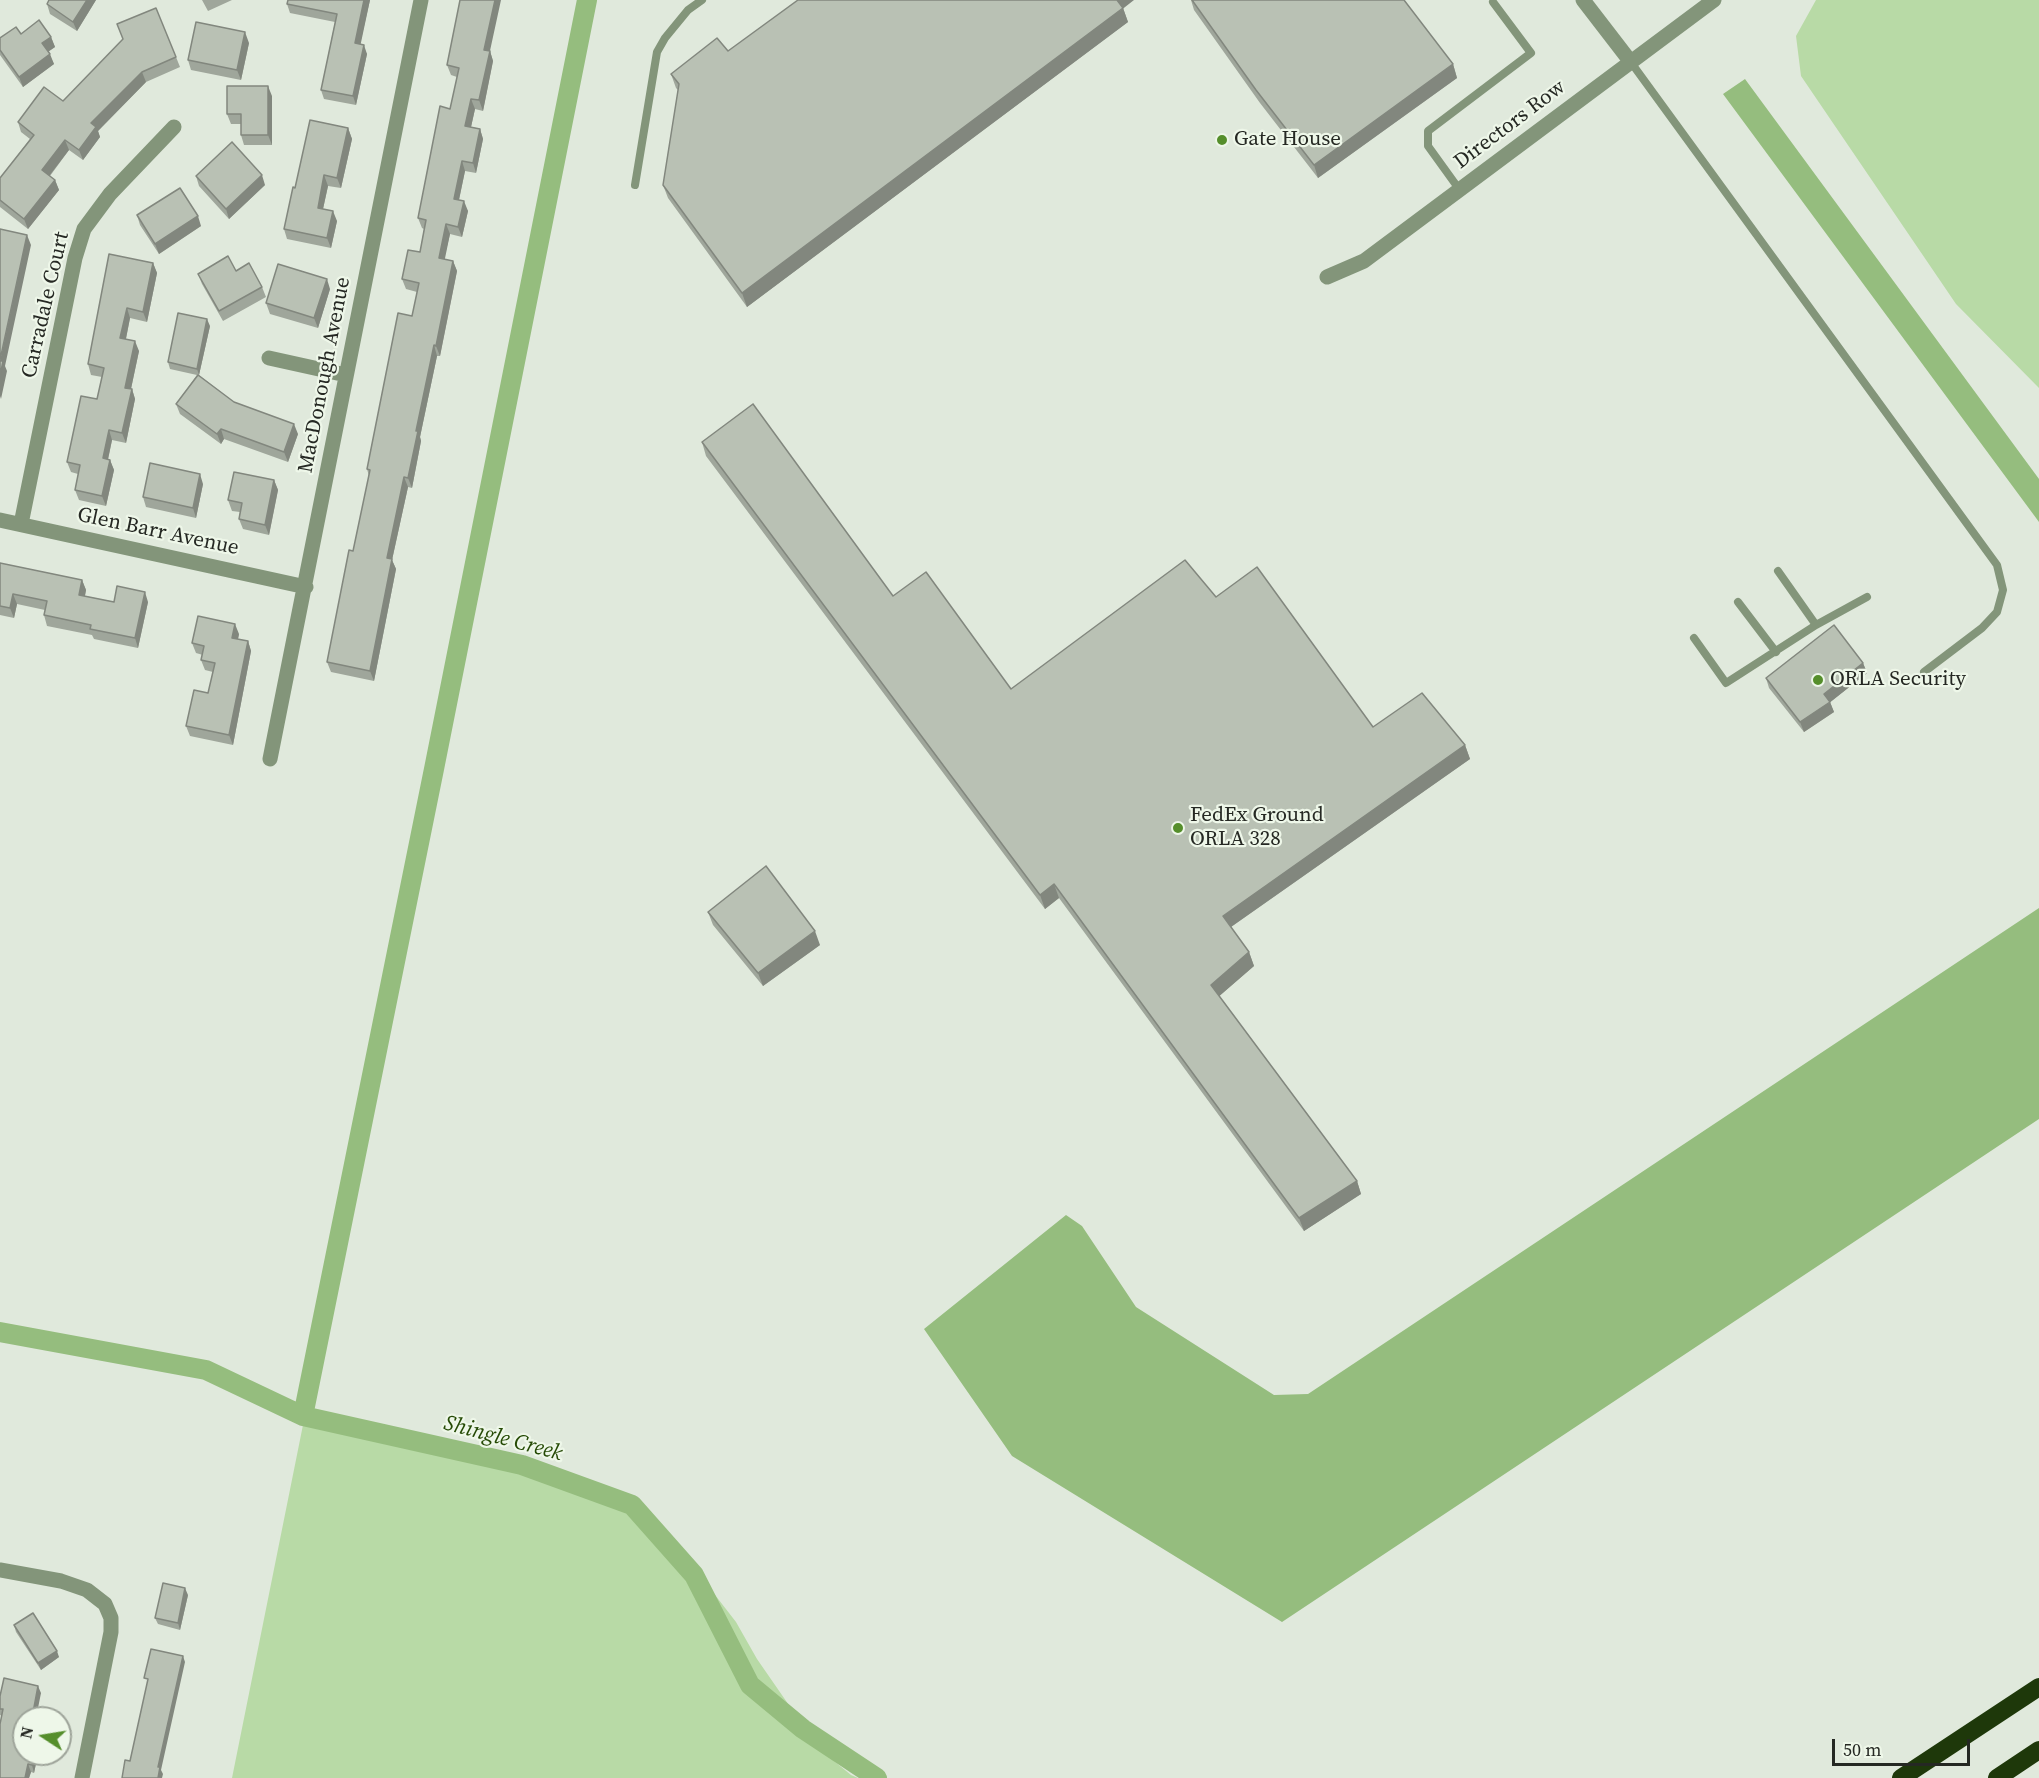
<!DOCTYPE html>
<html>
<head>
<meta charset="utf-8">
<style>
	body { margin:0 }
	#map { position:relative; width:2039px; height:1778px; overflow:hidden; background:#e0e9dc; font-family:"Source Serif 4",serif }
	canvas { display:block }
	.north { position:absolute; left:12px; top:1706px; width:60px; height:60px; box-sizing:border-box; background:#eef7e9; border:2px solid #9ea49a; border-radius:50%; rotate:282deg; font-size:16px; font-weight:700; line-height:24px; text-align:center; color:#252823 }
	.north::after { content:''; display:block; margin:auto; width:21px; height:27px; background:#558e2b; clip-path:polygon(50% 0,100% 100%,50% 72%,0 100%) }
	.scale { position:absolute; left:1832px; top:1739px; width:138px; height:27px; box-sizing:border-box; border:3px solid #252823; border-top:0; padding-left:8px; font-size:18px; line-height:21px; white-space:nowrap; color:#252823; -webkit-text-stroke:4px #eef7e9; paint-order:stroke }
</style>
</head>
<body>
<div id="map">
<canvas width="2039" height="1778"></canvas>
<div class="north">N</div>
<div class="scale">50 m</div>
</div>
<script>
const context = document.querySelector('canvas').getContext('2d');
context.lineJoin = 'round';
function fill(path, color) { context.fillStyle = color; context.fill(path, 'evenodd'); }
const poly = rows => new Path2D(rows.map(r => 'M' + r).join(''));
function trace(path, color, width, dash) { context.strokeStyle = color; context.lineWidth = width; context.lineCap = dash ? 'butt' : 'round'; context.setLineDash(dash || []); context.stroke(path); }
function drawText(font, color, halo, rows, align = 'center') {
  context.font = font + ' "Source Serif 4",serif'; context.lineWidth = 4.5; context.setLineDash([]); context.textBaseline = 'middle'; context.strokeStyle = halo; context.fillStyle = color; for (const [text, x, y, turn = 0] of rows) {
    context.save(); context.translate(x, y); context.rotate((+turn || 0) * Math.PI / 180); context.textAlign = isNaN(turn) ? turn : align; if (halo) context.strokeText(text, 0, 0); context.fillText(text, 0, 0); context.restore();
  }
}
fill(poly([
	[1816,0,2039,0,2039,388,1956,304,1801,76,1796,36],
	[305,1415,481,1454,560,1476,589,1487,637,1513,691,1564,736,1622,757,1659,811,1737,828,1756,851,1775,858,1778,232,1778]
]), '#b8daa6');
fill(poly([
	[1745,79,2039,479,2039,522,1723,94],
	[2039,908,2039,1119,1282,1622,1012,1456,924,1329,1066,1215,1082,1226,1136,1307,1274,1395,1308,1394]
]), '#95bd7e');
trace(poly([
	[0,1332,206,1370,303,1416,522,1465,632,1505,694,1575,750,1685,803,1729,877,1778],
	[303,1416,434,769,587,0]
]), '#95bd7e', 20);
trace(poly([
	[1630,61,1997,565,2003,590,1997,612,1982,628,1924,672],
	[635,185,657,52,665,38,688,10,702,0],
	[1459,189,1428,146,1428,131,1531,53,1493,2],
	[1778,571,1816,625,1867,597],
	[1738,602,1776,652],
	[1694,638,1726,683,1816,625]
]), '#83957a', 8);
trace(poly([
	[1583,0,1630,61],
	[1327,277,1364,261,1714,0],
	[269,358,346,375],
	[0,520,306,587],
	[21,524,75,258,84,229,110,194,174,127],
	[270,759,421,0],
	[0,1570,61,1581,87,1590,105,1604,111,1618,111,1632,82,1778]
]), '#83957a', 15);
trace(poly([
	[1901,1778,2039,1687],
	[1997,1778,2039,1750]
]), '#1e380a', 18);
fill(poly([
	[96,0,77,31,50,14,47,4],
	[202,0,232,0,208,11],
	[370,0,360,44,367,54,356,105,324,99,321,90,335,22,290,13,287,4],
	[1191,0,1404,0,1453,64,1457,78,1318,178,1260,103,1194,10],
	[1123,8,1128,22,747,307,668,198,663,185,678,90,676,88,671,74,728,51],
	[21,34,51,37,55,47,48,52,54,64,23,87,0,55,0,38],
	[249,43,241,80,191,70,188,60],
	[490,51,493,61,483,111,475,109,471,127,480,129,483,139,476,173,465,171,459,200,468,211,462,237,450,234,444,259,453,261,457,271,440,356,437,356,420,437,421,441,412,488,408,487,392,560,396,569,374,681,331,672,327,662,353,551,369,476,367,469,412,316,417,292,406,289,402,279,420,252,424,229,422,228,418,218,450,109,457,77,451,75,447,65],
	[176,57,180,67,146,82,98,131,100,137,83,160,69,150,50,176,55,180,59,190,28,229,0,207,0,178,30,139,21,132,18,122,63,101],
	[272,96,272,145,244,145,241,135,241,124,231,124,227,114],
	[348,128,352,139,341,188,328,186,323,209,337,221,331,248,287,239,284,229,295,188],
	[196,176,265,185,229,219,199,186],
	[137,215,201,226,159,254,140,225],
	[153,263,157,273,147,322,130,318,126,339,139,351,131,389,132,389,135,399,126,443,112,440,108,460,110,460,114,470,106,506,79,500,75,490,78,474,71,472,67,462,97,399,102,377,91,375,88,364],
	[236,271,262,287,266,297,223,321,202,284,198,274],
	[330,289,318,328,270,314,266,303],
	[210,326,199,375,234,402,298,434,288,462,224,439,221,444,180,414,176,404,197,375,170,369,168,362],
	[702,442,893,596,1011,689,1216,597,1373,727,1465,745,1470,759,1231,927,1249,952,1254,966,1219,996,1357,1181,1361,1194,1304,1231,1059,898,1045,909,706,456],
	[274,480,278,490,269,535,243,529,239,519,240,512,232,511,228,500],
	[203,484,196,518,146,507,143,497],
	[0,563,82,580,86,590,85,596,114,602,148,602,138,648,94,639,92,635,47,626,44,615,45,610,17,604,14,618,0,615],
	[239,634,238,639,248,641,251,651,233,745,190,736,186,726,208,693,213,672,205,670,201,660,203,655,196,653,192,643],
	[1863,663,1867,673,1830,702,1834,712,1804,732,1769,688,1766,678],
	[708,912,820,945,763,986,713,925],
	[188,1595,180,1630,158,1624,155,1618],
	[14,1625,59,1657,41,1670,16,1632],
	[41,1693,24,1718,38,1754,34,1773,31,1772,29,1778,0,1778,2,1716,0,1715,0,1696]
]), '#9fa69b');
fill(poly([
	[87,0,96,0,77,31,73,22],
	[364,0,370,0,359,52,355,43],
	[495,0,501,0,488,60,484,50],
	[1116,0,1134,0,1120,11],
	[1123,8,1128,22,747,307,742,293],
	[245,32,249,43,241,80,237,70],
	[51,37,55,47,46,53,42,43],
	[364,45,367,54,356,105,353,96],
	[490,51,493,61,483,111,479,100],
	[50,54,54,64,23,87,19,77],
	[1453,64,1457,78,1318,178,1314,165],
	[142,72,146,82,98,131,100,137,83,160,79,150,91,123],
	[268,86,272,96,272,145,268,135],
	[471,99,475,109,469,136,465,126],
	[348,128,352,139,341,188,337,178],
	[480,129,483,139,476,173,473,163],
	[65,140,69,150,46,180,42,170],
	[462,161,465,171,457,209,454,199],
	[262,175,265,185,229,219,226,209],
	[324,175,328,186,321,218,318,208],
	[55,180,59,190,28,229,24,219],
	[464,201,468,211,462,237,458,227],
	[333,211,337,221,331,248,327,238],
	[198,216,201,226,159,254,155,244],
	[446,224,450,234,443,268,439,258],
	[27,235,31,245,5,366,7,371,1,399,0,396,0,361],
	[453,261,457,271,440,356,436,346],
	[153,263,157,273,147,322,143,312],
	[327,279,330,289,318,328,314,318],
	[127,308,130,318,124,348,120,338],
	[207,319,210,326,199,375,197,369],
	[135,341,139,351,129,398,125,388],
	[434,345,437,356,420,437,421,441,412,488,408,478,416,431],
	[132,389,135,399,126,443,122,433],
	[294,424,298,434,288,462,284,452],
	[221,429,224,439,221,444,217,434],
	[109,430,112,440,106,468,103,458],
	[110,460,114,470,106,506,102,496],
	[200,474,203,484,196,518,193,508],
	[404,477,408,487,392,560,396,569,374,681,370,671,387,558],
	[274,480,278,490,269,535,265,525],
	[82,580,86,590,83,605,79,595],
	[145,592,148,602,138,648,135,638],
	[13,594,17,604,14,618,10,608],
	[235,624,239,634,236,648,232,638],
	[248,641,251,651,233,745,229,735],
	[1863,663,1867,673,1828,704,1824,694],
	[1830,702,1834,712,1804,732,1800,722],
	[1465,745,1470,759,1228,929,1223,916],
	[1054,884,1059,898,1045,909,1040,895],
	[815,931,820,945,763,986,758,973],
	[1249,952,1254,966,1216,999,1211,985],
	[1357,1181,1361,1194,1304,1231,1299,1218],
	[185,1588,188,1595,180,1630,178,1623],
	[57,1651,59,1657,41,1670,38,1663],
	[183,1656,185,1662,161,1770,163,1774,162,1778,158,1778,158,1767],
	[38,1686,41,1693,36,1718,32,1718],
	[34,1754,38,1754,34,1773,32,1765],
	[28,1764,31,1772,29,1778,25,1778]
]), '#82877e');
const building = poly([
	[49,0,87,0,73,22,47,4,49,0],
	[288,0,364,0,355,43,364,45,353,96,321,90,337,14,287,4,288,0],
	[460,0,495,0,484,50,490,51,479,100,471,99,465,126,480,129,473,163,462,161,454,199,464,201,458,227,446,224,439,258,453,261,436,346,434,345,416,431,418,431,408,478,404,477,387,558,392,559,370,671,327,662,349,550,353,551,370,470,367,469,398,313,412,316,419,283,402,279,408,250,420,252,426,220,418,218,440,106,450,109,459,68,447,65,460,0],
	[798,0,1117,0,1123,8,742,293,663,185,679,84,671,74,717,38,728,51,798,0],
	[1192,0,1404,0,1453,64,1314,165,1256,90,1192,0],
	[156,8,176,57,142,72,91,123,96,127,79,150,65,140,42,170,55,180,24,219,0,200,0,178,34,135,18,122,44,87,63,101,123,39,117,24,156,8],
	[39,20,51,37,42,43,50,54,19,77,0,50,0,38,16,27,21,34,39,20],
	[196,22,245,32,237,70,188,60,196,22],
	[227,86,268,86,268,135,241,135,241,114,227,114,227,86],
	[310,120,348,128,337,178,324,175,318,208,333,211,327,238,284,229,293,187,295,188,310,120],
	[232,142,262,175,226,209,196,176,232,142],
	[180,188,198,216,155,244,137,215,180,188],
	[0,229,27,235,0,360,0,229],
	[109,254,153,263,143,312,127,308,120,338,135,341,125,388,132,389,122,433,109,430,103,458,110,460,102,496,75,490,80,465,67,462,81,396,97,399,104,368,88,364,109,254],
	[228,256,236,271,249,263,262,287,219,311,198,274,228,256],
	[278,264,327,279,314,318,266,303,278,264],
	[178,313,207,319,197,369,168,362,178,313],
	[0,361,3,361,0,376,0,361],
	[198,375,234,402,294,424,284,452,221,429,217,434,176,404,198,375],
	[753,404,893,596,926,572,1011,689,1185,560,1216,597,1257,567,1373,727,1422,693,1465,745,1223,916,1249,952,1211,985,1357,1181,1299,1218,1054,884,1040,895,702,442,753,404],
	[150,463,200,474,193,508,143,497,150,463],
	[234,472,274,480,265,525,239,519,242,503,228,500,234,472],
	[0,563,82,580,79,595,114,602,117,586,145,592,135,638,90,629,91,625,44,615,47,601,13,594,10,608,0,606,0,563],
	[198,616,235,624,232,638,248,641,229,735,186,726,194,690,208,693,215,663,201,660,204,646,192,643,198,616],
	[1834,625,1863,663,1824,694,1830,702,1800,722,1766,678,1834,625],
	[766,866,815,931,758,973,708,912,766,866],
	[163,1583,185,1588,178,1623,155,1618,163,1583],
	[33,1613,57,1651,38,1663,14,1625,33,1613],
	[151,1649,183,1656,158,1767,160,1767,158,1778,122,1778,125,1760,130,1761,148,1679,144,1678,151,1649],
	[4,1678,38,1686,32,1718,24,1718,24,1754,34,1754,32,1765,28,1764,25,1778,0,1778,0,1724,3,1709,0,1709,0,1696,4,1678]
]);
fill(building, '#b9c1b4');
trace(building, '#82877e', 1.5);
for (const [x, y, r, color] of [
	[1222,140,6,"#558e2b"],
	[1818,680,6,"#558e2b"],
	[1178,828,6,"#558e2b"]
]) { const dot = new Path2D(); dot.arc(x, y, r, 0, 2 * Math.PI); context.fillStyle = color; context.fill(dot); trace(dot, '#eef7e9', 2); }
drawText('21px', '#252823', '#eef7e9', [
	["Directors Row",1510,125,-37],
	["Carradale Court",46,305,-77],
	["MacDonough Avenue",325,375,-79],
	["Glen Barr Avenue",158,532,12]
]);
drawText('21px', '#252823', '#eef7e9', [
	["Gate House",1234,140],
	["ORLA Security",1830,680],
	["FedEx Ground",1190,816],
	["ORLA 328",1190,840]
], 'left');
drawText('italic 22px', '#254a05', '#eef7e9', [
	["Shingle Creek",503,1439,15]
]);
</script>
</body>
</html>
